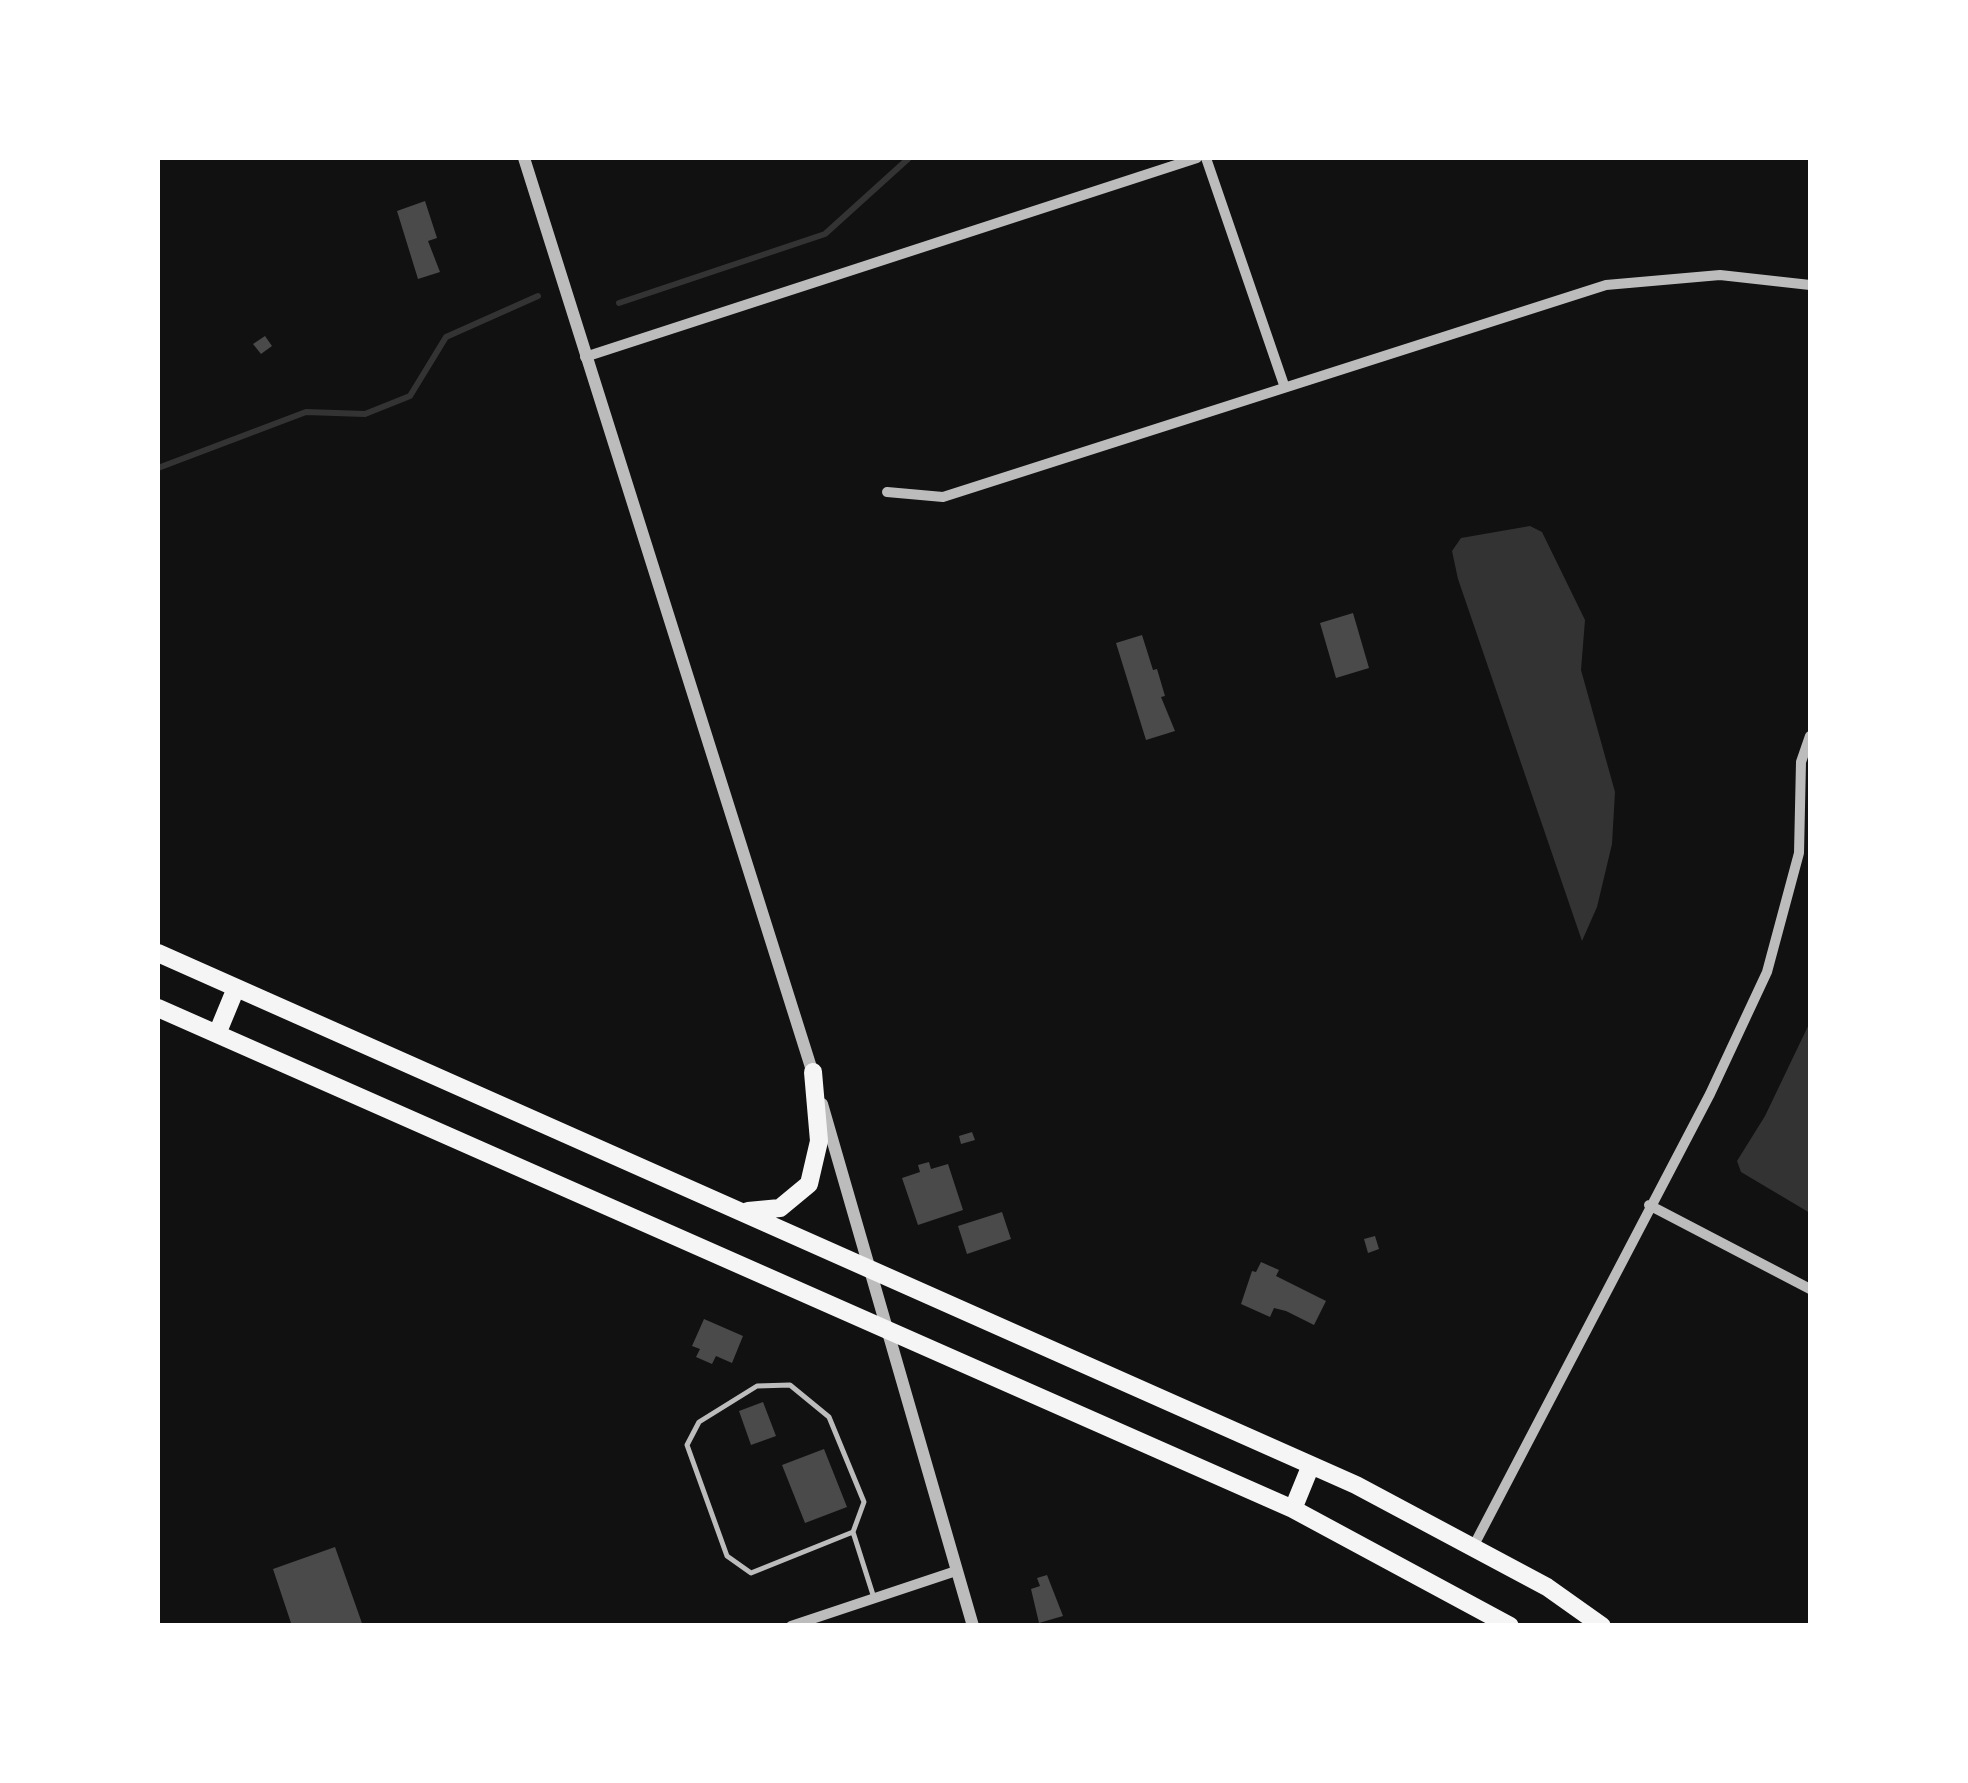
<!DOCTYPE html>
<html>
<head>
<meta charset="utf-8">
<style>
	body { margin:0 }
	#map { position:relative; width:1968px; height:1783px; overflow:hidden; background:#111; font-family:"Alegreya Sans",sans-serif }
	canvas { display:block }
	.frame { position:absolute; inset:0; border:160px solid #fff; pointer-events:none }
</style>
</head>
<body>
<div id="map">
<canvas width="1968" height="1783"></canvas>
<div class="frame"></div>
</div>
<script>
const context = document.querySelector('canvas').getContext('2d');
context.lineJoin = 'round';
function fill(path, color) { context.fillStyle = color; context.fill(path, 'evenodd'); }
const poly = rows => new Path2D(rows.map(r => 'M' + r).join(''));
function trace(path, color, width, dash) { context.strokeStyle = color; context.lineWidth = width; context.lineCap = dash ? 'butt' : 'round'; context.setLineDash(dash || []); context.stroke(path); }
fill(poly([
	[1530,526,1542,532,1585,620,1581,670,1615,792,1612,844,1597,907,1582,941,1458,579,1452,551,1461,538],
	[1810,1022,1810,1213,1741,1172,1737,1161,1765,1116]
]), '#333');
trace(poly([
	[619,303,825,234,909,158],
	[158,468,306,412,365,414,410,396,446,337,538,296]
]), '#333', 6);
fill(poly([
	[425,201,437,238,428,241,440,272,418,279,397,211],
	[265,336,272,346,261,354,253,344],
	[1353,613,1369,668,1336,678,1320,623],
	[1142,635,1153,670,1157,669,1165,696,1161,697,1175,731,1146,740,1116,643],
	[972,1132,975,1140,961,1144,959,1136],
	[929,1162,931,1169,948,1164,963,1210,918,1225,902,1178,920,1172,918,1165],
	[1002,1212,1011,1239,967,1254,958,1226],
	[1375,1236,1379,1249,1368,1253,1364,1239],
	[1261,1262,1279,1270,1276,1276,1326,1301,1314,1325,1286,1311,1274,1308,1270,1317,1241,1304,1252,1271,1256,1272],
	[704,1319,743,1336,732,1363,716,1356,712,1364,696,1357,700,1349,692,1346],
	[763,1402,776,1436,751,1445,739,1411],
	[824,1449,847,1507,805,1523,782,1465],
	[335,1547,363,1626,292,1626,273,1569],
	[1047,1575,1063,1616,1039,1623,1031,1589,1040,1586,1037,1578]
]), '#4a4a4a');
trace(poly([
	[853,1532,751,1573,727,1556,687,1445,699,1422,757,1386,790,1385,829,1417,864,1502,853,1532,874,1598]
]), '#bcbcbc', 5);
trace(poly([
	[1206,158,1284,385],
	[585,357,1197,158],
	[887,492,943,497,1606,285,1720,275,1810,285],
	[1649,1205,1810,1289],
	[1473,1547,1710,1094,1767,972,1799,853,1801,762,1810,736],
	[791,1626,956,1571]
]), '#bcbcbc', 10);
trace(poly([
	[524,158,815,1080],
	[822,1104,973,1626]
]), '#bcbcbc', 12);
trace(poly([
	[158,953,1356,1485,1547,1587,1602,1626],
	[158,1008,1293,1509,1510,1626],
	[217,1034,236,988],
	[748,1211,780,1208,809,1184,819,1141,813,1072],
	[1293,1509,1311,1465]
]), '#f5f5f5', 18);
</script>
</body>
</html>
